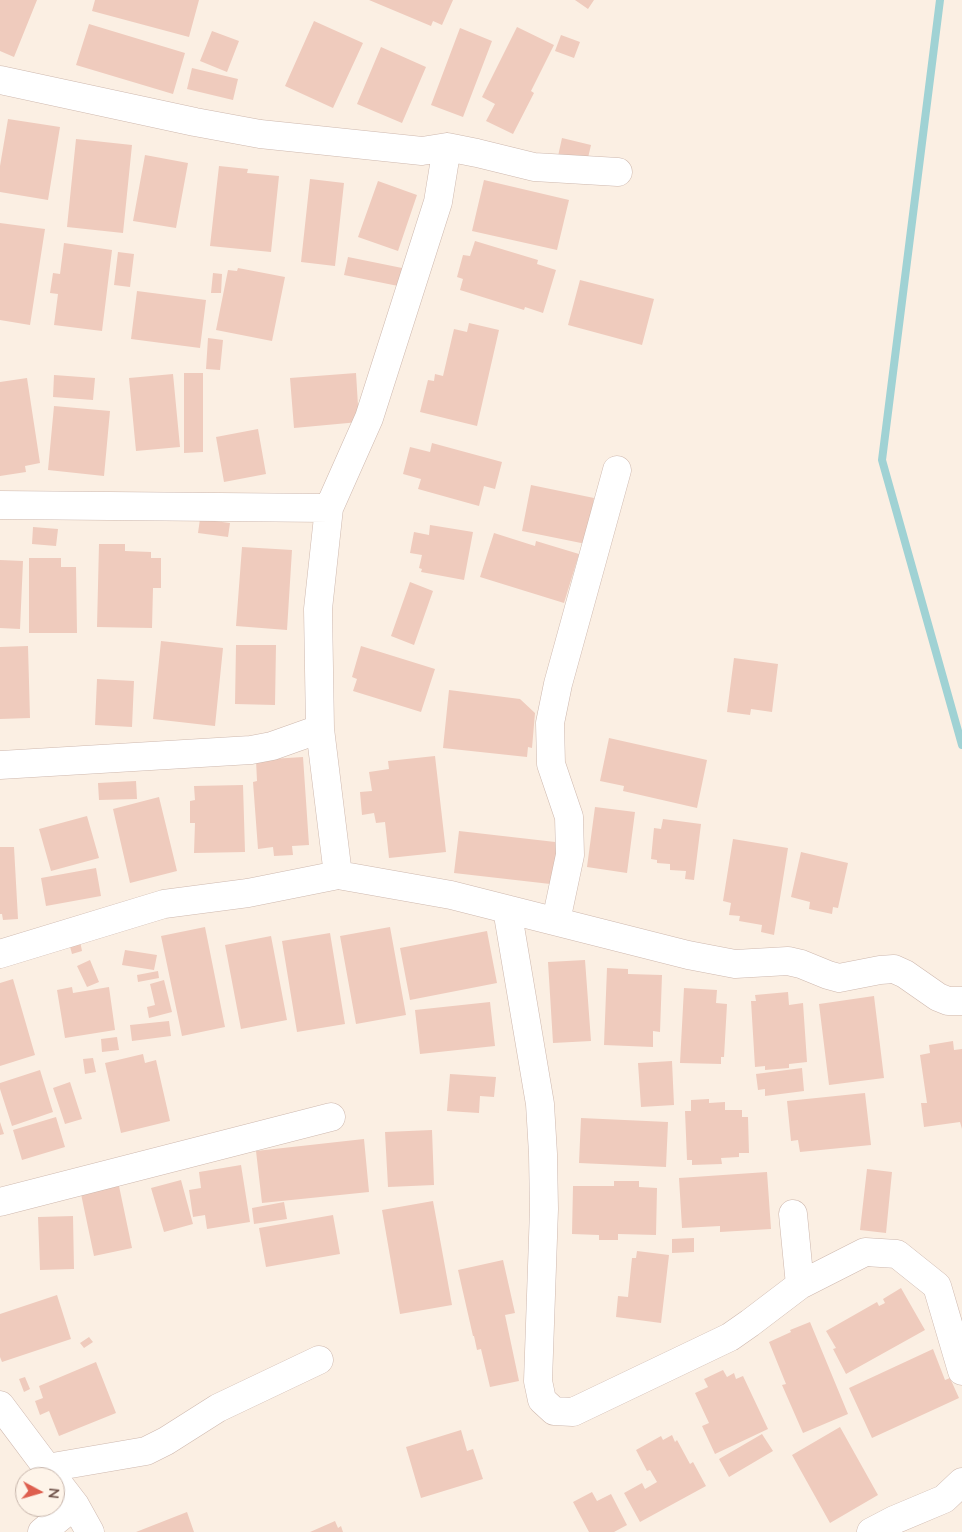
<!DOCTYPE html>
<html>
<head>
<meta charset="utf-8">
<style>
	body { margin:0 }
	#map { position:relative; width:962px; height:1532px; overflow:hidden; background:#fbefe3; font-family:Lato,sans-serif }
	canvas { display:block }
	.north { position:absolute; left:15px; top:1467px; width:50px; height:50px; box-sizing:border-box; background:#fef4e9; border:1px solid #c6b4aa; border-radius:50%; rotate:96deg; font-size:14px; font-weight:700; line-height:20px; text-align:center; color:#71544b }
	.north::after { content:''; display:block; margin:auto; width:18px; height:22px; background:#de5f4f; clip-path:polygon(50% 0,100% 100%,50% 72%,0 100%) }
</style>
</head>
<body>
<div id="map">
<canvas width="962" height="1532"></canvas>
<div class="north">N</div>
</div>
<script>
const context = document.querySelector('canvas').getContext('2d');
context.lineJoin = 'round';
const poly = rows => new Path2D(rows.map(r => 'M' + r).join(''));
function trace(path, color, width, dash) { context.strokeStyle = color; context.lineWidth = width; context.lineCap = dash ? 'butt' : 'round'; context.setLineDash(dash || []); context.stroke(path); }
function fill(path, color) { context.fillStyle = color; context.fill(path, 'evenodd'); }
trace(poly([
	[940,0,882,460,962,745]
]), '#a0d2d4', 8);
fill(poly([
	[0,0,37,0,14,57,0,51],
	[95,0,199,0,189,37,92,11],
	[369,0,453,0,442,25,433,21,431,26],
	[575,0,594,0,588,9],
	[314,21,363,43,333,108,285,86],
	[89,24,185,53,173,94,76,65],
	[517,27,554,45,531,91,534,93,513,134,486,121,495,104,482,97],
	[460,28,492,41,463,117,431,105],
	[212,31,239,41,227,72,200,61],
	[561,35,580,42,574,58,555,51],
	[381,47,426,67,402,123,357,104],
	[192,68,238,79,233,100,187,89],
	[8,119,60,127,48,200,0,192,0,166],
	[562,138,591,145,587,162,558,156],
	[76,139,132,145,123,233,67,227],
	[145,155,188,163,176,228,133,221],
	[219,166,248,169,247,173,279,176,271,252,210,246],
	[310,179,344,183,335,266,301,262],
	[484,180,569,200,557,250,472,231],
	[378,181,417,195,398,251,358,237],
	[0,223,45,229,30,325,0,320],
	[475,241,538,260,537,264,556,270,543,313,525,307,524,310,460,290,463,279,457,277,463,255,470,256],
	[64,243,112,250,102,331,54,325,58,294,50,293,53,273,60,274],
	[118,252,134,254,130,287,114,285],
	[348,257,407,269,403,287,344,275],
	[238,268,285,277,272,341,216,330,228,270,237,271],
	[213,273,222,274,221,293,211,293],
	[580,280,654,299,642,345,568,325],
	[137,291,206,300,200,348,131,339],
	[469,323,499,330,477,426,420,412,428,380,434,381,435,374,443,376,454,329,467,332],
	[208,338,223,340,220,370,206,369],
	[184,373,203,373,203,452,184,453],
	[356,373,359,422,294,428,290,378],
	[173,374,180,447,136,451,129,378],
	[54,375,95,378,93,400,53,397],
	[27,378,40,463,25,466,26,472,0,476,0,382],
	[54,406,110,411,104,476,48,470],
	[258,429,266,474,224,482,216,437],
	[432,443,502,462,495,489,484,486,479,506,418,489,421,479,403,474,410,447,430,452],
	[531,485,594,498,586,544,522,531],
	[200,519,230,523,228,537,198,533],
	[430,525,473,532,464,580,421,572,422,569,419,568,422,555,410,553,414,532,429,535],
	[33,527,58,529,56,546,32,544],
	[494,533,535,546,536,541,579,554,564,603,480,577],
	[99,544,125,544,125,551,151,552,151,558,161,558,161,588,153,588,152,628,97,627],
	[242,547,292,550,287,630,236,626],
	[29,558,61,558,61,567,76,567,77,633,29,633],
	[0,560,23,561,20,629,0,628],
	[410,582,433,591,414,645,391,636],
	[161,641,223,648,215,726,153,719],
	[236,645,276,645,275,705,235,704],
	[28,646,30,718,0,719,0,647],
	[361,646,435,669,421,712,353,691,357,679,352,677],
	[734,658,778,664,772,712,751,709,750,715,727,712],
	[97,679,134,681,132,727,95,725],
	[449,690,520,699,535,713,532,748,528,747,527,757,443,748],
	[609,738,707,760,697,808,623,791,624,786,600,781],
	[435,756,446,852,389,858,385,822,376,823,374,813,362,815,360,792,372,791,369,772,389,769,388,761],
	[303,757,309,845,292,846,293,855,274,856,273,847,258,849,253,782,257,781,256,760],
	[136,781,137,799,99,800,98,783],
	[243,785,245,852,194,853,195,823,190,823,190,801,195,800,194,786],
	[159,797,177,871,130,883,113,809],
	[595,807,635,812,627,873,587,867],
	[87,816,99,858,51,871,39,829],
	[663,819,701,824,694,880,685,879,686,871,670,870,670,864,657,863,657,860,651,859,654,828,661,829],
	[459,831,564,843,559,885,454,873],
	[733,839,788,848,774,935,761,932,762,925,739,921,740,916,729,915,731,903,723,901],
	[0,847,14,847,18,919,3,920,2,914,0,914],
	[801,852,848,863,838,908,833,907,832,914,809,909,810,902,791,897],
	[96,868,101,896,46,906,41,878],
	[205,927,225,1027,182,1036,161,936],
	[390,927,406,1015,356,1024,340,936],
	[487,931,497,983,410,1000,400,948],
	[330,933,345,1024,297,1032,282,941],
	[79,936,82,951,72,954,68,939],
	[271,936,287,1020,241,1029,225,945],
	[125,950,157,955,154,970,122,965],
	[90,960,99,982,87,987,77,966],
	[585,960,591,1041,553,1043,548,962],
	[607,968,628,969,628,974,662,975,660,1032,653,1031,653,1047,604,1045],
	[158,971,159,978,138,982,137,975],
	[13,979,35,1055,0,1066,0,983],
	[164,980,172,1012,149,1018,147,1007,155,1005,150,984],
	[72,987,73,993,109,987,115,1030,65,1038,57,990],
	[684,988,717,990,716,1003,727,1004,724,1057,721,1057,721,1064,680,1063],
	[788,992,789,1005,803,1003,807,1062,789,1064,789,1068,765,1070,765,1066,755,1067,751,1001,756,1001,755,995],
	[874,996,884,1078,829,1085,819,1004],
	[490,1002,495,1046,420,1054,415,1010],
	[169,1021,171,1036,132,1041,130,1025],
	[117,1037,119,1050,102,1052,101,1039],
	[953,1041,954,1050,962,1049,962,1129,960,1122,924,1127,921,1103,927,1103,920,1055,930,1053,929,1045],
	[143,1054,145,1063,156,1060,170,1121,121,1133,105,1063],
	[93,1058,96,1072,85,1074,83,1059],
	[672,1061,674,1105,641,1107,638,1063],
	[802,1068,804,1091,765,1096,765,1089,758,1090,756,1074],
	[40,1070,53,1112,12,1126,0,1089,0,1083],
	[450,1074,496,1077,494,1097,480,1096,479,1113,447,1111],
	[70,1082,82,1119,65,1124,53,1088],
	[865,1093,871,1145,800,1152,798,1140,791,1141,787,1101],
	[709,1099,709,1103,725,1102,725,1110,742,1110,742,1117,748,1117,749,1153,739,1153,739,1157,721,1158,722,1164,692,1165,692,1160,687,1160,685,1111,691,1111,691,1100],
	[56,1117,65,1147,22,1160,13,1130],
	[581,1118,668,1122,666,1167,579,1163],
	[0,1122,4,1134,0,1135],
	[432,1130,434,1185,388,1187,385,1132],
	[364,1139,369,1192,262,1203,256,1151],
	[241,1165,250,1222,207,1229,205,1215,193,1217,189,1190,201,1188,199,1172],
	[867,1169,892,1172,886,1233,860,1230],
	[767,1172,771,1229,720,1232,720,1226,682,1228,679,1178],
	[181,1180,193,1224,164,1232,151,1188],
	[614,1181,639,1181,639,1187,657,1188,656,1235,618,1234,618,1240,599,1240,599,1235,572,1234,573,1186,614,1186],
	[119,1186,132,1248,94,1256,81,1194],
	[433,1201,452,1305,400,1314,382,1210],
	[284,1202,287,1219,254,1224,252,1208],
	[333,1215,340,1254,266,1267,259,1228],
	[73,1216,74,1269,40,1270,38,1217],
	[694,1238,694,1252,672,1253,672,1239],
	[637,1251,669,1255,661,1323,616,1317,618,1296,628,1297,632,1258,636,1258],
	[503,1260,515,1313,505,1315,519,1381,490,1387,481,1349,477,1350,474,1336,473,1336,458,1270],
	[901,1288,925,1330,846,1374,833,1349,836,1348,826,1331,877,1302,879,1306,885,1303,883,1299],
	[57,1295,71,1339,2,1362,0,1357,0,1314],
	[810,1322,848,1414,803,1433,782,1385,786,1384,769,1342,791,1332,790,1330],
	[89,1337,93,1342,84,1348,80,1343],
	[933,1349,945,1380,950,1378,959,1398,872,1438,849,1388],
	[96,1362,116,1413,59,1436,49,1411,40,1415,35,1401,43,1398,39,1386],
	[723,1370,727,1377,734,1373,736,1379,743,1376,768,1429,715,1454,702,1426,709,1423,695,1393,708,1387,704,1379],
	[25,1377,30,1389,24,1392,19,1379],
	[840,1427,878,1495,830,1523,792,1455],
	[461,1430,467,1451,473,1449,483,1479,421,1498,406,1447],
	[762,1434,773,1451,729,1477,719,1459],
	[672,1435,675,1442,677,1440,690,1464,693,1462,706,1486,640,1522,624,1493,642,1483,645,1489,657,1482,650,1470,647,1471,636,1450,661,1436,663,1440],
	[592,1492,597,1501,611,1494,627,1525,614,1532,589,1532,573,1502],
	[187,1512,194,1532,136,1532],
	[335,1521,338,1528,341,1526,343,1532,310,1532]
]), '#efcbbd');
const minor = poly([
	[0,80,195,122,260,134,422,151,447,147],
	[0,505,329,508],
	[0,765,251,750,272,746,320,729],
	[338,875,320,729,318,609,329,508,369,418,438,202,447,147,477,153,534,167,618,172],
	[507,909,540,1104,543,1154,544,1209,538,1381,542,1400,554,1411,573,1412,730,1337,750,1323,800,1285,793,1214],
	[556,921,570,855,569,817,551,764,550,723,558,684,617,470],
	[0,954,164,904,248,893,338,875,451,895,688,955,735,964,788,961,801,964,828,975,839,978,880,970,894,969,905,974,938,997,948,1001,962,1001],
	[0,1202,331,1117],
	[800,1285,865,1252,897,1254,937,1286,962,1371],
	[0,1405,54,1477],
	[47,1468,146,1451,166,1441,218,1408,319,1360],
	[55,1479,75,1505,90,1532],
	[42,1532,75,1505],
	[871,1532,894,1520,944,1499,962,1482]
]);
trace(minor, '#ceb8ae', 29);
trace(minor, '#fff', 28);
</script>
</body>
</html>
